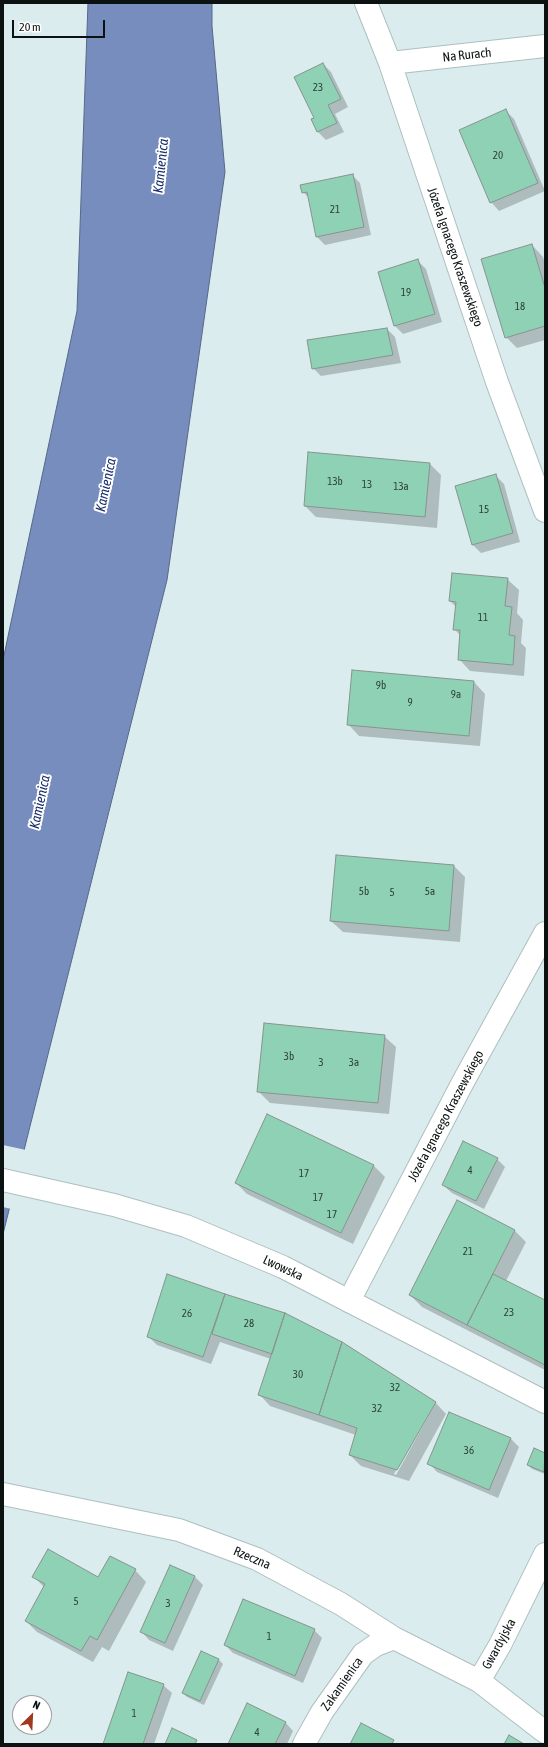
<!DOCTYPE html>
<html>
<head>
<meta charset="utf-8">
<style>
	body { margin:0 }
	#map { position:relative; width:548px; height:1747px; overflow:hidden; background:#daeced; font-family:"Asap Condensed",sans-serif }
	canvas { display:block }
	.frame { position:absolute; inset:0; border:4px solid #0c1212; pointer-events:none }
	.north { position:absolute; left:12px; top:1695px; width:40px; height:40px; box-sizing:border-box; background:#fff; border:1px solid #9ea0a0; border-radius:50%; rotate:24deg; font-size:11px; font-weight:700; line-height:16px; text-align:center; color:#0c1212 }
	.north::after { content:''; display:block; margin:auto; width:14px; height:18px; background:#a13820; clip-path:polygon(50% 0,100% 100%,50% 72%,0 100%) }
	.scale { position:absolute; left:12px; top:20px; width:93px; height:18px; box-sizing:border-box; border:2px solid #0c1212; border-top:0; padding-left:5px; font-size:12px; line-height:14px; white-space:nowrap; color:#0c1212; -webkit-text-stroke:3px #fff; paint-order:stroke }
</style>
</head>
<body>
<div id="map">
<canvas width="548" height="1747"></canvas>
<div class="frame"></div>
<div class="north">N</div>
<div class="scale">20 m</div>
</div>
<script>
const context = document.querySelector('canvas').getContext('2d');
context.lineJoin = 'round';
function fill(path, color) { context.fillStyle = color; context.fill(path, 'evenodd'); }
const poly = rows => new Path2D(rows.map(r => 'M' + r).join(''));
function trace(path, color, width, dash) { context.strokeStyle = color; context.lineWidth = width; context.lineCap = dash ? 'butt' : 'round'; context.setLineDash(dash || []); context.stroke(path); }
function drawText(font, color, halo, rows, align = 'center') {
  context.font = font + ' "Asap Condensed",sans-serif'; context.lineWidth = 4; context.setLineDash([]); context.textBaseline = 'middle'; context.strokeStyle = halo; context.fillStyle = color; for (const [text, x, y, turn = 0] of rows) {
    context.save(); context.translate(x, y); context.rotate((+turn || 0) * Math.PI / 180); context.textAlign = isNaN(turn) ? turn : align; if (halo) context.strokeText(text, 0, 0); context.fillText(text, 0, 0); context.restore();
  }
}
const water = poly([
	[88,3,212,3,212,26,225,172,167,580,3,1234,3,660,77,311,88,3]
]);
fill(water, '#768dbe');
trace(water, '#56688a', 1);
fill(poly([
	[3,1145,26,1150,11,1209,3,1207]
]), '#daeced');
fill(poly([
	[323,64,331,72,348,107,335,114,344,132,326,140,318,132,313,120,316,118],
	[506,111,514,119,545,191,499,211,491,202],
	[352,175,360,183,371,235,325,245,317,237,309,198,303,192],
	[532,245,543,257,545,263,545,340,517,348,506,337],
	[418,261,426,269,442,322,403,334,395,326,379,272],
	[387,329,395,337,401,363,321,376,313,368],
	[309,453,430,464,441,475,437,528,316,517,305,506],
	[496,476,504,484,520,542,481,553,473,545],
	[507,579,519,590,517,613,523,620,521,643,526,648,524,676,470,671,459,659,461,636,454,629,456,607,450,601],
	[474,682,485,694,480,746,359,736,348,724],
	[454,866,465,877,460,942,343,932,331,921],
	[384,1036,396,1047,389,1114,270,1103,258,1091],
	[497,1159,505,1167,484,1209,452,1193,443,1185],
	[373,1165,385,1177,353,1244,247,1194,236,1183],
	[514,1230,526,1242,506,1281,545,1302,545,1370,422,1307,410,1295],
	[168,1276,285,1314,435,1402,446,1414,409,1481,361,1466,350,1455,356,1435,270,1406,259,1394,271,1359,220,1342,211,1364,157,1345,148,1336],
	[433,1404,435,1404,396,1475,394,1474],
	[450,1414,511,1439,519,1447,498,1498,437,1472,429,1463],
	[535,1450,545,1454,545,1474,532,1469,528,1465],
	[171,1566,195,1577,203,1585,173,1651,149,1640,141,1631],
	[135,1570,146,1582,109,1651,102,1647,93,1662,37,1632,26,1621,44,1587,34,1577,99,1578],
	[314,1630,322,1638,303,1683,233,1653,225,1645],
	[202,1652,219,1660,223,1664,204,1705,187,1697,183,1693],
	[163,1685,172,1693,154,1744,104,1744],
	[285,1722,293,1731,287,1744,229,1744]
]), '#0003');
const building = poly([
	[323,63,341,99,328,105,337,123,317,132,311,119,314,118,294,77,323,63],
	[506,109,538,183,490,203,459,130,506,109],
	[353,174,364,227,316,237,307,192,302,193,300,185,353,174],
	[532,244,545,288,545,326,505,338,481,259,532,244],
	[418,259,435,314,394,326,378,272,418,259],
	[387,328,393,355,312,369,307,340,387,328],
	[308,452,430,463,425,517,304,506,308,452],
	[496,474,513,533,472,545,455,486,496,474],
	[452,573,508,578,505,606,512,607,509,635,515,636,513,665,458,660,460,630,453,630,456,602,449,601,452,573],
	[352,670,474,681,469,736,347,725,352,670],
	[336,855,454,865,449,931,330,921,336,855],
	[264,1023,385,1035,378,1103,257,1092,264,1023],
	[267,1114,374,1165,341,1233,235,1183,267,1114],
	[463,1141,498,1158,476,1201,442,1185,463,1141],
	[457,1200,515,1230,467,1325,409,1295,457,1200],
	[167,1274,225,1294,203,1357,147,1337,167,1274],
	[493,1274,545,1300,545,1365,467,1325,493,1274],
	[225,1294,285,1313,272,1354,212,1334,225,1294],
	[285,1313,342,1342,319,1415,258,1395,285,1313],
	[342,1342,436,1402,397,1470,349,1455,357,1428,319,1415,342,1342],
	[449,1412,511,1438,489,1490,427,1464,449,1412],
	[534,1448,545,1453,544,1472,527,1465,534,1448],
	[48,1549,98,1577,110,1556,136,1569,97,1640,90,1636,81,1651,25,1621,45,1584,32,1577,48,1549],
	[170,1565,195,1576,165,1643,140,1632,170,1565],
	[243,1599,315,1629,295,1676,224,1645,243,1599],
	[201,1651,219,1659,200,1701,182,1693,201,1651],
	[128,1672,164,1684,143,1744,103,1744,128,1672],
	[247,1703,286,1722,275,1744,228,1744,247,1703],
	[361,1723,394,1740,392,1744,350,1744,361,1723],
	[172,1728,197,1740,195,1744,165,1744,172,1728],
	[509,1735,524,1744,504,1744,509,1735]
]);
fill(building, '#8fd1b5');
trace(building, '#86948d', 1);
const street = poly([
	[366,3,390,63,497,382,545,511],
	[390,63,545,46],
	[349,1301,463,1082,545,933],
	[3,1494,179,1530,257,1559,341,1604,394,1638,479,1681],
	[545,1554,500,1645,479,1681,545,1732],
	[304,1744,322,1712,363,1654,376,1645,394,1638]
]);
const secondary = poly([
	[3,1180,114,1205,186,1226,283,1267,545,1402]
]);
trace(street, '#aebfc0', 24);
trace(secondary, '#aebfc0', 24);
trace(street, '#fff', 22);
trace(secondary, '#fff', 22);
drawText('11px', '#2d423b', null, [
	["23",318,88],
	["20",498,156],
	["21",335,210],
	["19",406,293],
	["18",520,307],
	["13b",335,482],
	["13",367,485],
	["13a",401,487],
	["15",484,510],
	["11",483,618],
	["9b",381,686],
	["9a",456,695],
	["9",410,703],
	["5b",364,892],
	["5a",430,892],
	["5",392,893],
	["3b",289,1057],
	["3",321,1063],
	["3a",354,1063],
	["4",470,1171],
	["17",304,1174],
	["17",318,1198],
	["17",332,1215],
	["21",468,1252],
	["23",509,1313],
	["26",187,1314],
	["28",249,1324],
	["30",298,1375],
	["32",395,1388],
	["32",377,1409],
	["36",469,1451],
	["5",76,1602],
	["3",168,1604],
	["1",269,1637],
	["1",134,1714],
	["4",257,1733]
]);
drawText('13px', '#0c1212', '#fff', [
	["Na Rurach",467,55,-6],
	["Józefa Ignacego Kraszewskiego",455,257,71],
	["Józefa Ignacego Kraszewskiego",446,1116,-62],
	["Lwowska",283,1268,25],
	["Rzeczna",252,1558,23],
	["Gwardyjska",499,1644,-61],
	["Zakamienica",342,1684,-55]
]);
drawText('italic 14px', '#182f6b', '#fff', [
	["Kamienica",161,166,-84],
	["Kamienica",106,485,-78],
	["Kamienica",40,802,-78]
]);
</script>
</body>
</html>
